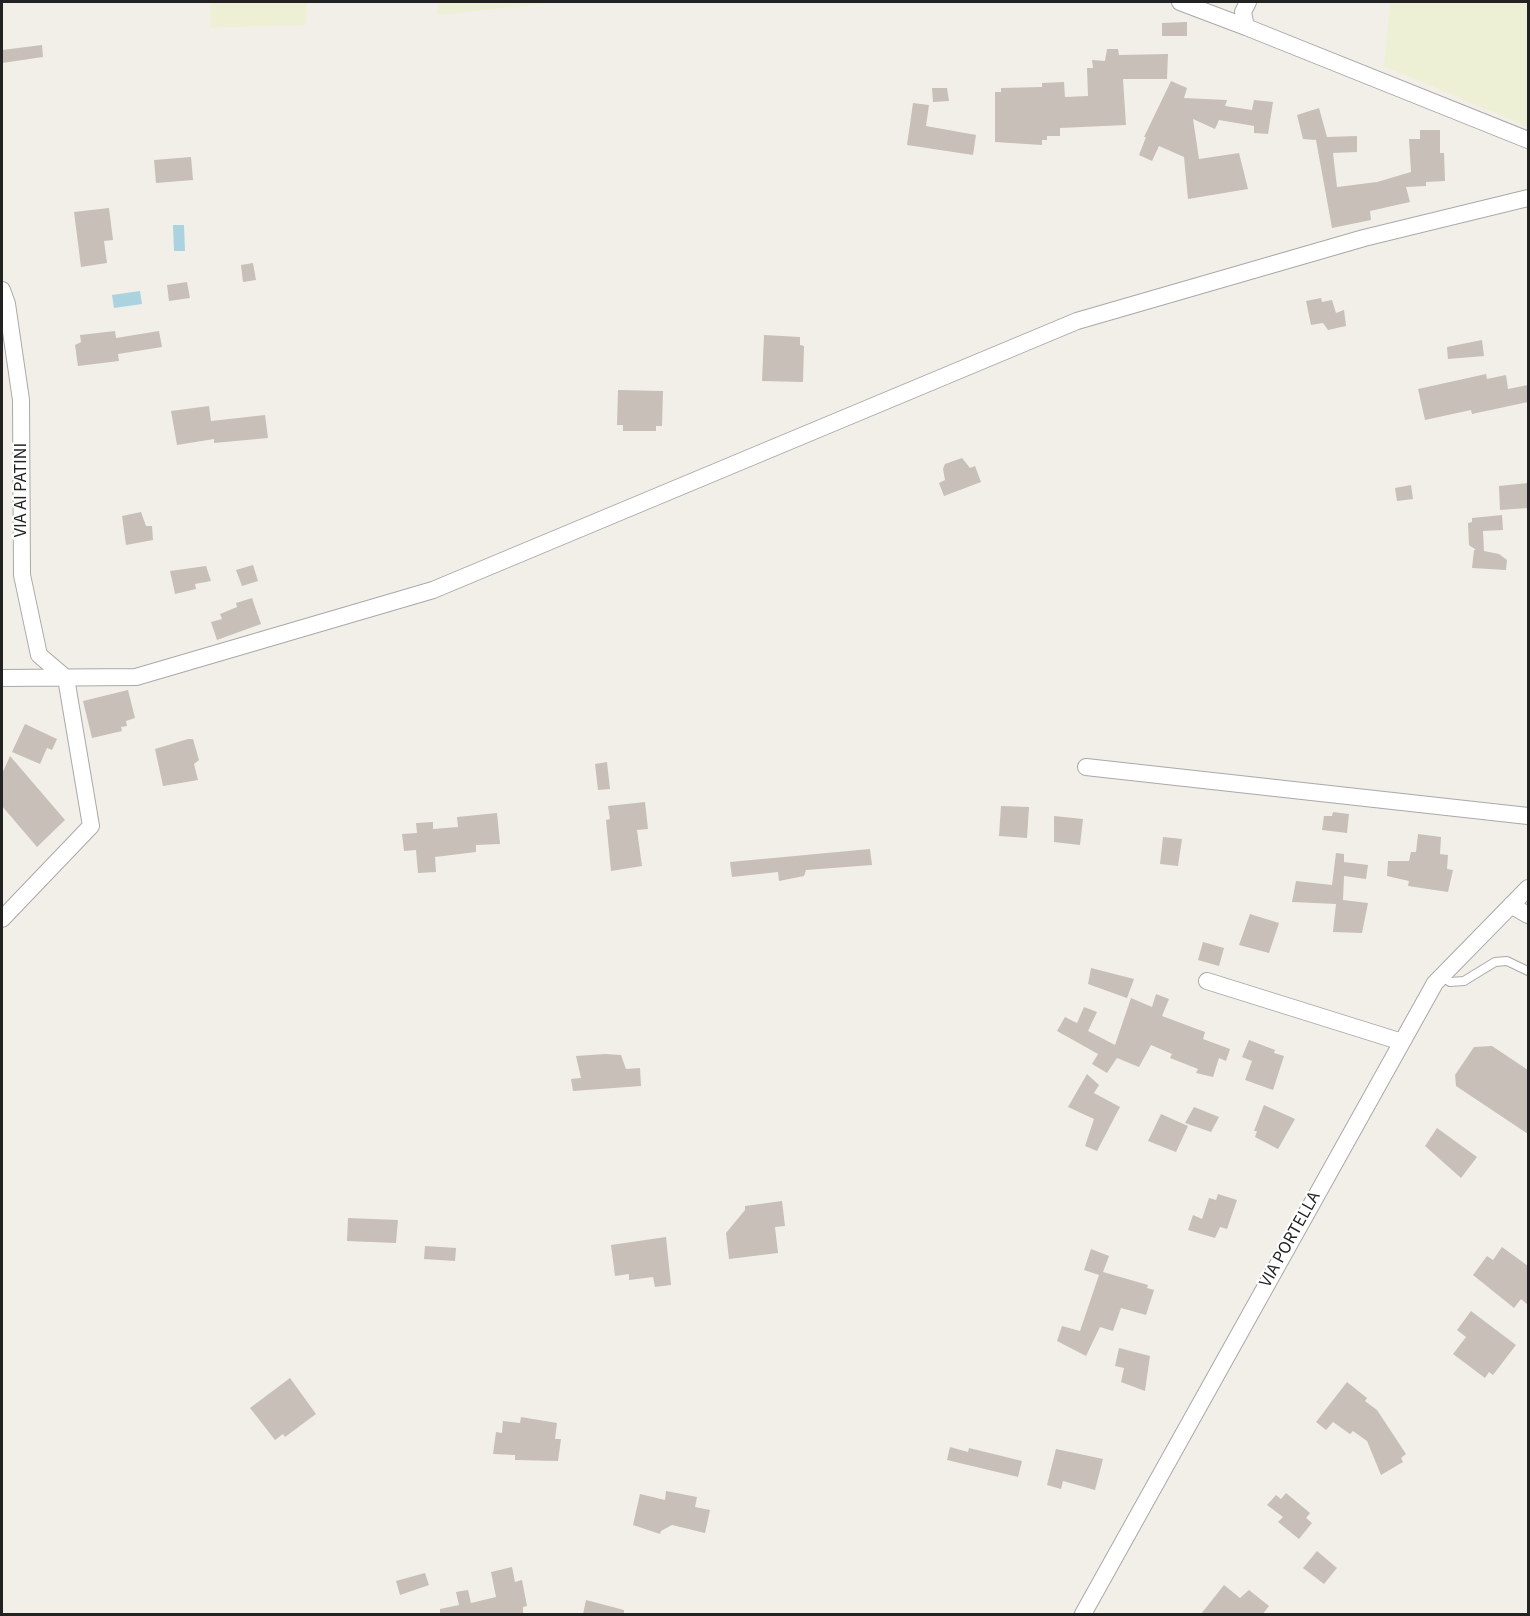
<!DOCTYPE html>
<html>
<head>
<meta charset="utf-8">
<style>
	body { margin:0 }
	#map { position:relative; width:1530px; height:1616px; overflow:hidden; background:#f2efe9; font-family:"Source Sans 3",sans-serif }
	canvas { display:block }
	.frame { position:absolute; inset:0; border:3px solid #222; pointer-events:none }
</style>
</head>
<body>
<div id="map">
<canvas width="1530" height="1616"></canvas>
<div class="frame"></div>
</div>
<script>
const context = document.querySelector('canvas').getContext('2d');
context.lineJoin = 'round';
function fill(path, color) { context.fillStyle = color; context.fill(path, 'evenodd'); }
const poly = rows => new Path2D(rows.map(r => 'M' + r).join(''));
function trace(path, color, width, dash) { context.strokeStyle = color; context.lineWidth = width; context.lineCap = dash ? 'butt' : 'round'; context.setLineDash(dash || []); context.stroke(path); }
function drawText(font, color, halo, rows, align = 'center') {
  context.font = font + ' "Source Sans 3",sans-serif'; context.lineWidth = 4.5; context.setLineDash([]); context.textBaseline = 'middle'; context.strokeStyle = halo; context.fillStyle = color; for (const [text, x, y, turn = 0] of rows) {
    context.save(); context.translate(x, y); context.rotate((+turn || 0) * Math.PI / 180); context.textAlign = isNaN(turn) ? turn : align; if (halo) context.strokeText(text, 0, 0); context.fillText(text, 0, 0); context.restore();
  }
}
fill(poly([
	[211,2,307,2,306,25,210,28],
	[438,2,560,2,437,15],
	[1390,2,1528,2,1528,127,1384,66]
]), '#eef0d5');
fill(poly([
	[173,225,184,225,185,251,174,251],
	[140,291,142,304,114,308,112,295]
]), '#aad3df');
fill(poly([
	[1187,22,1187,36,1162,36,1162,23],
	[42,45,43,57,2,63,2,50],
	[1107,49,1118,49,1119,55,1168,54,1167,79,1123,79,1126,125,1060,128,1060,136,1047,136,1047,140,1042,140,1042,145,995,142,995,92,1001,92,1001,88,1042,87,1042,83,1064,82,1065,97,1088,96,1087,68,1093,68,1092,60,1105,61],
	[1171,81,1187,88,1184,98,1227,100,1225,106,1252,110,1254,100,1273,102,1268,134,1254,133,1254,126,1219,120,1215,129,1193,119,1199,159,1239,153,1248,189,1188,199,1184,157,1159,146,1152,161,1139,155,1146,137,1144,137],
	[932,88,947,88,949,101,933,102],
	[913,103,929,105,926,126,976,135,973,155,907,145],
	[1319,108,1327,137,1357,136,1357,152,1333,153,1337,187,1377,182,1411,172,1409,139,1420,139,1420,130,1440,130,1440,153,1444,153,1445,181,1426,182,1426,186,1406,187,1410,202,1370,211,1371,220,1332,228,1316,140,1303,139,1297,115],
	[191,157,193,180,156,183,154,160],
	[109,208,113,240,104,241,107,263,81,267,74,212],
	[253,263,256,280,243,282,241,265],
	[187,282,190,298,169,301,167,285],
	[1321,298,1322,302,1332,300,1336,313,1344,310,1346,326,1328,330,1323,323,1311,325,1306,301],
	[115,331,116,338,159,331,162,347,118,354,119,361,78,366,75,345,81,342,80,335],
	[764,335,800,337,800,345,804,346,803,382,762,381],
	[1482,340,1484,356,1448,359,1447,347],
	[1486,374,1487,379,1506,375,1508,389,1528,385,1528,402,1472,414,1471,410,1425,420,1418,389],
	[618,390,663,391,662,426,656,426,656,431,623,431,623,425,617,425],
	[209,406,211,421,265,415,268,438,214,443,214,439,177,445,171,411],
	[962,458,970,468,975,466,981,482,944,496,939,483,945,480,943,469,945,464],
	[1528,483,1528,508,1500,510,1499,486],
	[1411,485,1413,499,1397,501,1395,488],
	[141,512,146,526,152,526,153,540,126,545,122,516],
	[1502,515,1503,530,1483,531,1484,551,1499,554,1507,560,1506,570,1472,568,1474,550,1476,550,1469,545,1468,523,1472,522,1472,518],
	[253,565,258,581,242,586,236,570],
	[206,566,211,581,195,584,196,589,175,594,170,571],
	[252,598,261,624,217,640,211,622,222,619,220,614,237,607,236,603],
	[128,690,135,718,126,721,127,726,121,727,122,731,92,738,83,701],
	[25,724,57,739,52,750,47,748,40,764,12,752],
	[188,739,193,739,199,760,194,764,198,780,163,786,155,749],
	[10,756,65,820,37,847,2,806,2,774],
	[607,762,610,789,598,790,595,764],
	[645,802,648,829,637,830,642,866,611,871,606,820,610,819,608,806],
	[1001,806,1029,807,1027,838,999,836],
	[1333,812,1349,814,1347,833,1322,830,1324,816,1332,816],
	[497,813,500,844,476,845,476,852,435,857,436,872,418,873,416,850,404,851,402,834,417,833,416,823,433,822,433,829,458,827,457,817],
	[1054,816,1083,819,1080,845,1054,842],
	[1418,834,1441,837,1440,854,1448,855,1447,869,1453,870,1448,892,1408,886,1409,881,1387,876,1388,861,1409,861,1411,852,1416,852],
	[1163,837,1182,839,1178,866,1160,864],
	[870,849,872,865,806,870,804,876,779,881,778,872,732,877,730,862],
	[1336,853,1344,854,1344,862,1368,865,1366,879,1344,876,1343,900,1368,903,1362,933,1333,932,1336,904,1292,902,1296,881,1332,885],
	[1250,914,1279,923,1269,953,1239,945],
	[1203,942,1224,948,1219,966,1198,960],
	[1091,968,1134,979,1127,998,1088,984],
	[1156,994,1169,999,1162,1016,1205,1032,1203,1039,1230,1049,1226,1061,1219,1058,1213,1077,1196,1073,1198,1069,1170,1058,1172,1054,1151,1045,1139,1067,1117,1058,1107,1073,1092,1064,1098,1054,1057,1031,1065,1017,1077,1023,1084,1007,1097,1012,1088,1031,1115,1045,1131,998,1152,1007],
	[1249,1040,1275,1050,1274,1053,1284,1056,1273,1090,1245,1080,1252,1061,1242,1057],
	[1492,1046,1528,1070,1528,1134,1456,1086,1455,1075,1474,1047],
	[605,1054,621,1055,626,1069,640,1068,641,1086,573,1091,571,1079,581,1078,576,1056],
	[1087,1074,1099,1085,1094,1093,1120,1107,1097,1151,1085,1146,1094,1119,1068,1107],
	[1264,1105,1295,1119,1278,1149,1255,1137,1257,1131,1254,1131],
	[1194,1107,1219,1117,1211,1132,1185,1123],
	[1161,1114,1188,1126,1176,1152,1148,1141],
	[1437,1128,1477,1157,1461,1178,1425,1146],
	[1218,1194,1237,1200,1227,1229,1220,1227,1215,1238,1188,1230,1193,1215,1202,1219,1209,1198,1216,1200],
	[782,1201,785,1226,775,1227,778,1253,729,1259,726,1233,745,1210,745,1206],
	[348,1218,398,1220,396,1243,347,1241],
	[666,1237,671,1285,655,1287,653,1277,629,1280,629,1274,615,1276,611,1245],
	[425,1246,456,1248,455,1261,424,1259],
	[1502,1247,1528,1266,1528,1305,1521,1299,1514,1308,1473,1275,1487,1256,1493,1260],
	[1091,1249,1109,1256,1103,1272,1148,1285,1147,1288,1154,1290,1146,1315,1121,1308,1113,1331,1100,1327,1086,1356,1057,1341,1062,1326,1080,1331,1099,1275,1084,1270],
	[1471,1311,1516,1345,1493,1375,1489,1372,1485,1378,1453,1354,1466,1337,1457,1330],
	[1119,1348,1150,1356,1145,1391,1121,1382,1124,1368,1115,1366],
	[290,1378,316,1414,285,1437,283,1434,275,1440,250,1408],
	[1347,1382,1367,1398,1365,1401,1377,1410,1406,1454,1401,1458,1403,1462,1381,1475,1367,1441,1353,1431,1350,1434,1333,1422,1326,1430,1316,1422],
	[521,1417,557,1423,555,1439,561,1439,558,1461,515,1460,515,1455,493,1454,496,1432,502,1433,503,1421,520,1423],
	[950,1447,968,1452,969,1448,1022,1461,1018,1477,947,1460],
	[1056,1449,1103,1459,1095,1490,1063,1481,1061,1489,1047,1485],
	[666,1491,697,1497,695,1507,710,1510,705,1533,672,1525,661,1531,660,1534,633,1525,640,1494,665,1500],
	[1286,1493,1310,1513,1306,1518,1312,1523,1299,1539,1278,1522,1283,1517,1267,1505,1276,1495,1281,1499],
	[1317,1551,1337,1568,1324,1584,1303,1568],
	[512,1567,515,1582,522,1580,527,1606,523,1607,523,1614,440,1614,440,1609,459,1605,456,1592,468,1590,471,1603,496,1597,491,1572],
	[425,1573,429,1585,400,1595,396,1581],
	[1224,1585,1240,1598,1249,1590,1269,1606,1263,1614,1201,1614],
	[586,1600,624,1610,624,1614,583,1614]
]), '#c7bfb8');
const lane = poly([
	[1441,976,1450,982,1464,981,1495,962,1507,961,1528,971]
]);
const street = poly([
	[1180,2,1246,27],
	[1248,2,1243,12,1246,27,1528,140],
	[2,290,7,304,21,400,22,575,39,655,66,678,91,826,2,919],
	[2,678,136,677,433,590,1077,321,1364,238,1528,198],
	[1086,767,1528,816],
	[1511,905,1528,915],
	[1207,981,1402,1042],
	[1083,1614,1435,983,1528,888]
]);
trace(lane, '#a9a9a9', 10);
trace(street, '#a9a9a9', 18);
trace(lane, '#fff', 8);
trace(street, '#fff', 16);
drawText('18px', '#222', '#fff', [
	["VIA AI PATINI",22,490,-90],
	["VIA PORTELLA",1291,1240,-61]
]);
</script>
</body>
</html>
